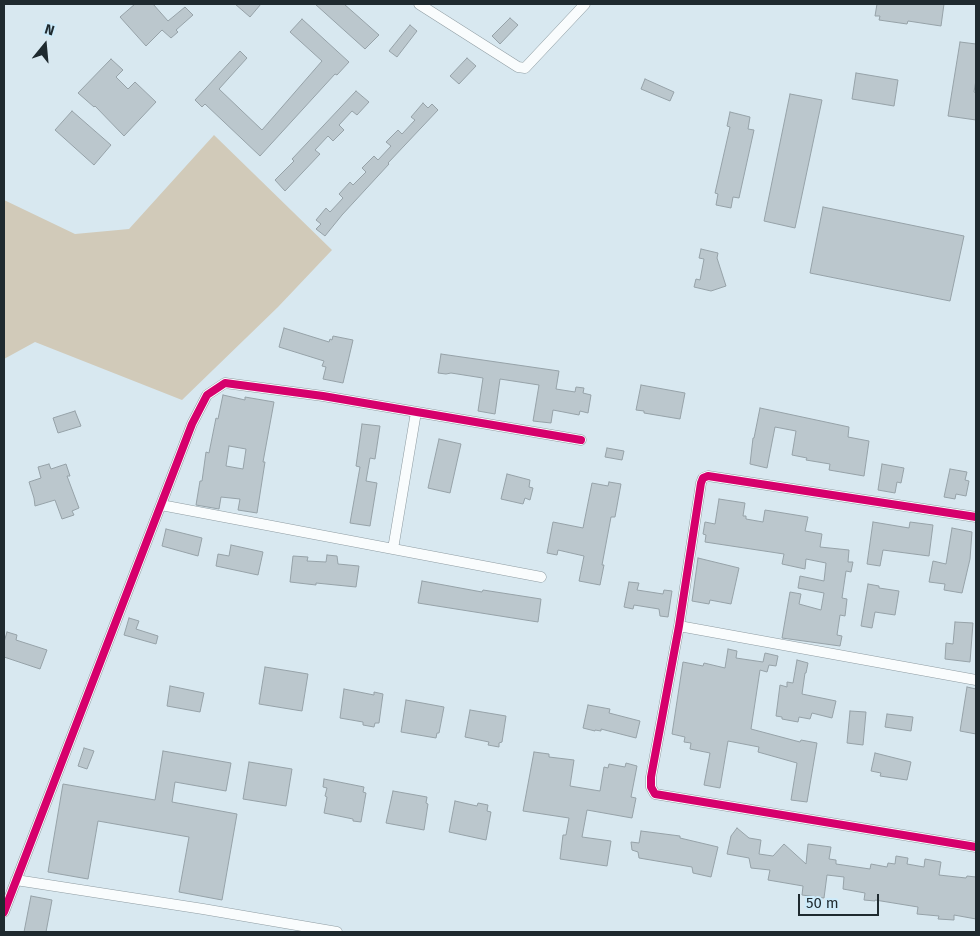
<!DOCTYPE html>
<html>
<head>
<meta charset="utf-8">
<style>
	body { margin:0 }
	#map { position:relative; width:980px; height:936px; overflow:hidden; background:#d8e8f0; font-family:"Fira Sans",sans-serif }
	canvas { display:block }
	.frame { position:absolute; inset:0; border:5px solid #1f2a2f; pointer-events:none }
	.north { position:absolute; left:20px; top:20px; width:50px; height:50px; -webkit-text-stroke:4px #ceebfa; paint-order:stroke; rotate:17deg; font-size:14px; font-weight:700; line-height:20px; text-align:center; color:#1f2a2f }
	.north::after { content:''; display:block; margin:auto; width:18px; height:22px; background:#1f2a2f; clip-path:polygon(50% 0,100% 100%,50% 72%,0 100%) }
	.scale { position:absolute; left:798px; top:894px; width:81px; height:22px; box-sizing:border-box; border:2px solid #1f2a2f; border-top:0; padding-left:6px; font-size:15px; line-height:18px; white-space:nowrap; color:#1f2a2f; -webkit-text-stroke:4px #ceebfa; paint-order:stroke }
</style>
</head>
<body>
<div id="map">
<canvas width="980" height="936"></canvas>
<div class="frame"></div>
<div class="north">N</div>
<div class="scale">50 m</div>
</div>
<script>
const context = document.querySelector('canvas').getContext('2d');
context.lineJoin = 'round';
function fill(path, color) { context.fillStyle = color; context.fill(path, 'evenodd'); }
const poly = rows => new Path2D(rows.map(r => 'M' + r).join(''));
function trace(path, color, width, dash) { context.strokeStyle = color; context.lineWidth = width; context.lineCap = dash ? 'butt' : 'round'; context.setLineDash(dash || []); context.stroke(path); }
fill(poly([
	[214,135,332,250,278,307,182,400,35,342,4,359,4,200,75,234,129,229]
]), '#d1cab9');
const building = poly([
	[135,4,153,4,168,21,185,7,193,15,176,30,178,32,171,38,162,30,146,46,120,17,135,4],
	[235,4,261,4,250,17,235,4],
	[315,4,344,4,379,35,365,49,315,4],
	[877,4,944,4,941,26,908,21,907,24,879,20,880,16,875,16,877,4],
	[510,18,518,25,500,44,492,36,510,18],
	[302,19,349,62,337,75,335,74,260,156,205,104,202,107,195,100,240,51,247,58,219,89,262,130,322,61,290,32,302,19],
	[410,25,417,31,397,57,389,51,410,25],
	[960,42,976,44,976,80,974,92,976,93,976,120,948,116,960,42],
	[467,58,476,66,459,84,450,76,467,58],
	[111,59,123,70,116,77,128,89,135,82,156,102,124,136,95,106,94,107,78,93,111,59],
	[856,73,898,80,894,106,852,99,856,73],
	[645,79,674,92,670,101,641,89,645,79],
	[356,91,369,102,357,115,352,111,339,125,344,130,333,141,328,136,315,150,320,154,285,191,275,180,294,161,292,159,356,91],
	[790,94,822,100,795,228,764,221,790,94],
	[423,103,428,108,432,104,438,110,388,163,389,164,342,215,325,236,316,229,321,224,316,220,326,208,330,212,343,198,339,194,350,182,353,185,366,172,362,168,374,156,378,160,391,146,386,142,398,130,402,134,415,120,411,117,423,103],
	[72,111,111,145,94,165,55,130,72,111],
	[730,112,750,117,748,129,754,130,739,198,733,197,731,208,716,205,718,194,715,193,730,127,727,126,730,112],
	[823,207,964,236,950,301,810,273,823,207],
	[701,249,718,253,717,258,726,286,711,291,694,287,696,279,700,280,704,259,699,258,701,249],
	[284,328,329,342,330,339,332,340,333,336,353,340,343,383,323,379,326,367,322,366,324,361,279,347,284,328],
	[441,354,559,371,556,389,575,392,576,387,584,388,583,393,591,395,588,413,580,411,579,415,553,410,551,423,533,421,539,385,500,379,495,414,478,411,483,378,451,373,446,374,438,373,441,354],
	[641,385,685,393,680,419,644,413,644,411,636,410,641,385],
	[223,395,245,400,245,397,274,402,263,462,265,462,257,513,238,510,240,499,221,497,219,509,196,505,200,481,202,481,206,452,209,453,216,418,218,419,223,395],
	[229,446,246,449,243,469,226,466,229,446],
	[760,408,849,427,848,437,869,441,864,476,829,470,830,464,806,460,807,458,792,455,796,431,775,427,767,468,750,464,753,438,754,438,760,408],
	[75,411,81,426,58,433,53,418,75,411],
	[362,424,380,426,375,459,370,458,366,481,377,483,370,526,350,523,360,467,356,466,362,424],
	[439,439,461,444,450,493,428,488,439,439],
	[607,448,624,451,622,460,605,457,607,448],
	[49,464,51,469,66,464,70,476,67,476,79,508,72,511,74,515,62,519,55,500,35,506,34,498,29,482,41,478,38,467,49,464],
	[882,464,904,468,901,483,897,482,895,493,878,490,882,464],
	[950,469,967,472,965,480,969,481,966,496,956,494,955,499,944,497,950,469],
	[507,474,530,480,529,487,533,488,530,500,525,498,523,504,501,499,507,474],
	[609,482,621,484,615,517,611,517,602,565,604,565,600,585,579,581,584,556,558,550,557,555,547,553,553,522,583,528,592,483,608,486,609,482],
	[719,499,745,503,743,516,746,516,746,519,763,522,765,510,808,517,805,531,822,534,820,547,849,550,848,562,853,562,851,572,846,571,842,598,847,599,845,616,840,615,837,635,842,636,840,646,782,638,790,592,801,594,799,604,821,610,824,593,798,588,800,576,824,581,826,563,806,559,805,569,782,564,784,554,705,542,706,535,703,534,705,522,715,524,719,499],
	[873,522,909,528,910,522,933,525,929,556,883,550,880,566,867,564,873,522],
	[952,528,972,532,970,559,962,593,944,590,945,584,929,582,933,561,946,564,952,528],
	[166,529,202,538,198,556,162,546,166,529],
	[231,545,263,552,258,575,216,566,218,554,229,556,231,545],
	[327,555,337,556,338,564,359,566,356,587,316,583,316,585,290,582,293,556,308,557,307,561,326,562,327,555],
	[698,558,739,568,731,604,710,600,709,604,692,601,698,558],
	[422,581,482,592,483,590,541,599,538,622,418,603,422,581],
	[629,582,639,583,637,590,663,594,664,590,672,591,668,617,660,616,659,609,634,605,633,609,624,607,629,582],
	[868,584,879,586,879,588,899,591,895,615,875,612,872,628,861,626,868,584],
	[129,618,139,621,136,629,158,636,156,644,124,635,129,618],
	[955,622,973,623,970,662,945,659,946,643,953,644,955,622],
	[7,632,17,635,16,640,47,650,40,669,4,657,4,642,7,632],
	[728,649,737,651,736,658,763,662,765,653,778,656,776,666,769,665,767,672,760,670,751,729,800,742,801,740,817,743,807,802,791,800,797,763,758,752,759,747,728,741,720,788,704,785,710,753,690,749,691,743,684,742,685,737,672,734,683,662,703,666,704,663,725,668,728,649],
	[797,660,808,663,806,673,805,673,802,694,836,701,832,718,812,713,810,719,799,717,798,722,782,719,782,717,776,716,780,685,787,687,787,682,793,683,797,660],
	[265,667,308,674,302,711,259,704,265,667],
	[170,686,204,693,200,712,167,706,170,686],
	[967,687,976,689,976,734,960,731,967,687],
	[344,689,374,695,374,692,383,694,379,723,375,723,374,727,363,725,363,722,340,718,344,689],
	[406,700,444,707,439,733,437,733,436,738,401,732,406,700],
	[588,705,610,709,609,713,640,721,636,738,601,729,601,731,595,730,595,731,583,728,588,705],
	[470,710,506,716,502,742,499,743,499,747,488,745,489,742,465,737,470,710],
	[850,711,866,712,863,745,847,743,850,711],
	[887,714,913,717,911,731,885,727,887,714],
	[84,748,94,751,87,769,78,766,84,748],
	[163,751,231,763,226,791,175,782,172,802,237,814,222,900,179,892,189,837,98,821,88,879,48,872,63,784,155,800,163,751],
	[534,752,549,754,549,757,574,760,570,786,600,791,604,767,608,768,609,764,625,767,626,763,637,766,631,797,636,798,632,818,587,810,582,837,611,841,607,866,560,859,563,835,566,835,569,818,523,811,534,752],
	[875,753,911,762,907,780,880,776,881,773,871,771,875,753],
	[249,762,292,769,286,806,243,799,249,762],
	[324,779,364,787,363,792,366,793,361,822,353,821,353,819,324,813,327,797,325,796,327,788,323,787,324,779],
	[393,791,427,797,426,803,428,804,424,830,386,823,393,791],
	[455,801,477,806,478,803,488,805,487,811,491,812,486,840,449,832,455,801],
	[737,828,749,838,761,840,759,854,773,856,784,844,806,864,808,844,831,847,829,859,836,860,836,864,870,869,871,864,887,867,888,863,895,864,896,856,908,858,907,864,924,867,925,859,941,862,939,875,966,878,967,876,976,877,976,919,954,915,954,920,938,919,939,916,917,914,918,907,875,900,875,901,864,900,865,893,843,889,844,877,827,875,824,898,802,895,803,886,768,880,770,870,751,868,749,858,727,854,731,836,737,828],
	[641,831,680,836,680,838,718,847,711,877,693,873,692,867,639,858,638,852,632,850,631,842,639,843,641,831],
	[31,896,52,900,46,932,24,932,31,896]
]);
fill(building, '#bbc7cd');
trace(building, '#96a2a8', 1);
const street = poly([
	[419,4,518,67,525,68,585,4],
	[161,505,541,577],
	[976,517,708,476,703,478,701,483,679,626,651,777,651,787,655,794,976,847],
	[393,549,416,412],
	[679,626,976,680],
	[16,880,203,909,337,932],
	[4,912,192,424,207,395,225,383,323,396,581,440]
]);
trace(street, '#8f9ca2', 11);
trace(street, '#f9fcfd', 10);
trace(poly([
	[976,517,708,476,703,478,701,483,679,626,651,777,651,787,655,794,976,847],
	[4,912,192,424,207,395,225,383,323,396,581,440]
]), '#d6006c', 8);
</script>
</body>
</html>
